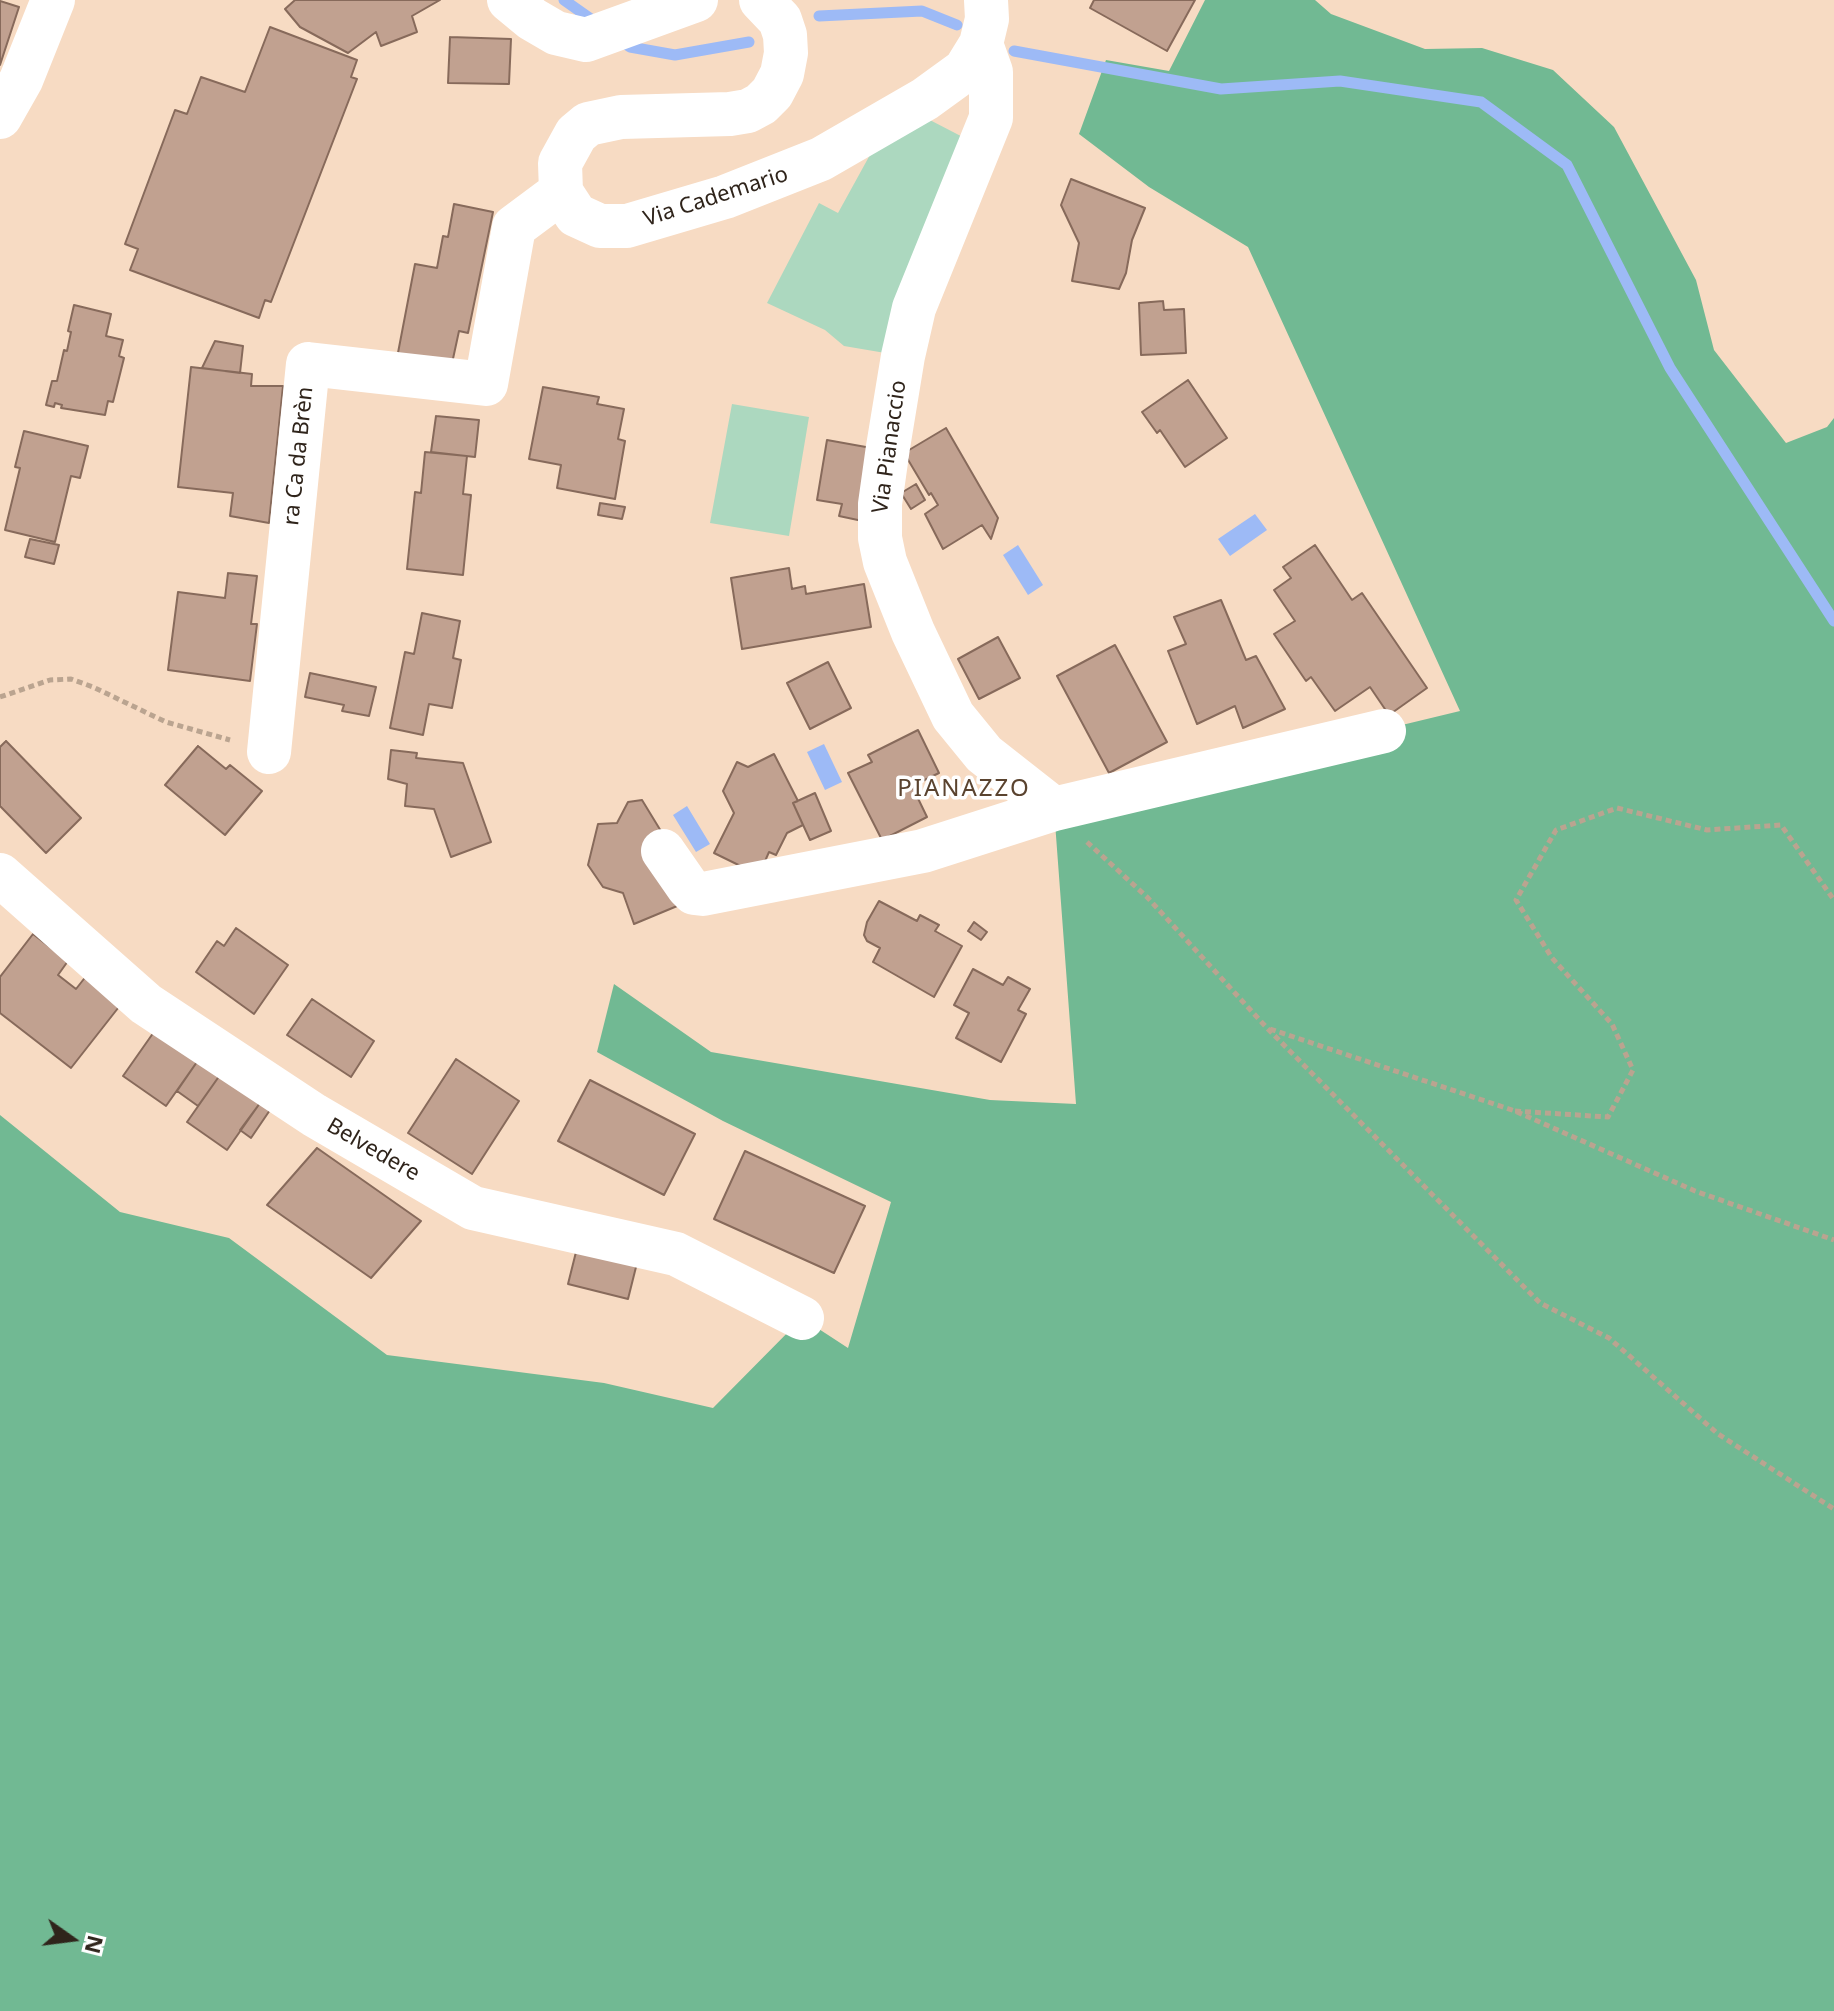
<!DOCTYPE html>
<html>
<head>
<meta charset="utf-8">
<style>
	body { margin:0 }
	#map { position:relative; width:1834px; height:2011px; overflow:hidden; background:#f7dbc3; font-family:"Noto Sans",sans-serif }
	canvas { display:block }
	.north { position:absolute; left:32px; top:1899px; width:80px; height:80px; -webkit-text-stroke:6px #fff; paint-order:stroke; rotate:104deg; font-size:22px; font-weight:700; line-height:32px; text-align:center; color:#2f241b }
	.north::after { content:''; display:block; margin:auto; width:28px; height:36px; background:#2f241b; clip-path:polygon(50% 0,100% 100%,50% 72%,0 100%) }
</style>
</head>
<body>
<div id="map">
<canvas width="1834" height="2011"></canvas>
<div class="north">N</div>
</div>
<script>
const context = document.querySelector('canvas').getContext('2d');
context.lineJoin = 'round';
function fill(path, color) { context.fillStyle = color; context.fill(path, 'evenodd'); }
const poly = rows => new Path2D(rows.map(r => 'M' + r).join(''));
function trace(path, color, width, dash) { context.strokeStyle = color; context.lineWidth = width; context.lineCap = dash ? 'butt' : 'round'; context.setLineDash(dash || []); context.stroke(path); }
function drawText(font, color, halo, rows, align = 'center') {
  context.font = font + ' "Noto Sans",sans-serif'; context.lineWidth = 7; context.setLineDash([]); context.textBaseline = 'middle'; context.strokeStyle = halo; context.fillStyle = color; for (const [text, x, y, turn = 0] of rows) {
    context.save(); context.translate(x, y); context.rotate((+turn || 0) * Math.PI / 180); context.textAlign = isNaN(turn) ? turn : align; if (halo) context.strokeText(text, 0, 0); context.fillText(text, 0, 0); context.restore();
  }
}
fill(poly([
	[926,118,982,147,903,356,844,346,825,330,767,303,819,203,838,213,871,153],
	[732,404,809,417,789,536,710,523]
]), '#acd8bf');
fill(poly([
	[1205,0,1315,0,1331,14,1425,49,1482,48,1553,70,1614,127,1696,280,1714,350,1786,443,1827,427,1834,418,1834,2011,0,2011,0,1115,120,1212,229,1238,387,1355,604,1383,713,1408,802,1318,848,1348,891,1202,723,1121,597,1052,614,984,711,1052,990,1100,1076,1104,1054,809,1460,711,1248,247,1149,187,1079,134,1106,60,1169,71]
]), '#71b993');
fill(poly([
	[1255,514,1267,530,1230,556,1218,539],
	[1018,545,1043,585,1028,595,1003,555],
	[824,744,842,782,825,790,807,752],
	[687,806,710,844,696,852,673,815]
]), '#9dbaf6');
trace(poly([
	[564,0,598,24],
	[819,16,922,11,957,25],
	[618,39,630,47,675,55,749,42],
	[1014,51,1221,89,1340,81,1481,102,1567,165,1670,368,1834,621]
]), '#9dbaf6', 11);
const building = poly([
	[295,0,440,0,412,16,417,32,381,46,376,32,348,53,300,27,285,9,295,0],
	[1094,0,1195,0,1167,51,1090,8,1094,0],
	[0,1,19,7,0,65,0,1],
	[270,27,357,60,351,77,357,79,271,302,265,300,259,318,130,270,138,249,125,244,175,110,187,114,201,77,245,92,270,27],
	[450,37,511,39,509,84,448,83,450,37],
	[1071,179,1145,208,1132,240,1126,273,1119,289,1072,281,1079,243,1061,205,1071,179],
	[454,204,493,212,468,333,459,331,451,368,397,358,415,264,437,268,443,236,448,237,454,204],
	[1163,301,1164,310,1184,309,1186,353,1141,355,1139,303,1163,301],
	[74,305,111,314,106,336,123,340,119,356,124,358,113,402,108,401,105,415,61,408,62,405,55,403,54,407,46,405,52,381,57,381,64,350,67,351,71,332,68,331,74,305],
	[215,341,243,346,240,373,202,368,215,341],
	[191,367,252,374,251,386,283,386,269,523,230,516,233,493,178,487,191,367],
	[1188,380,1227,438,1185,467,1160,430,1157,433,1142,412,1188,380],
	[543,387,599,397,597,404,624,409,618,439,625,441,615,499,557,488,561,465,529,459,543,387],
	[436,416,479,420,475,457,431,452,436,416],
	[946,428,998,518,991,539,982,525,943,549,925,514,938,505,931,493,929,495,904,453,946,428],
	[24,431,88,446,80,478,71,476,55,542,5,530,20,468,15,467,24,431],
	[827,440,877,449,872,523,839,516,842,504,817,500,827,440],
	[425,452,467,456,463,494,471,495,463,575,407,569,415,492,421,493,425,452],
	[916,484,925,500,911,509,901,493,916,484],
	[600,503,625,507,622,519,598,515,600,503],
	[30,539,59,545,54,564,25,557,30,539],
	[1315,545,1352,600,1362,593,1427,688,1389,715,1370,687,1335,711,1311,677,1306,681,1274,634,1295,621,1274,590,1291,578,1283,567,1315,545],
	[789,568,792,589,805,586,806,594,864,584,871,627,742,649,731,578,789,568],
	[228,573,257,576,251,624,257,624,250,681,168,670,178,592,225,598,228,573],
	[1221,600,1246,660,1256,656,1285,709,1243,728,1235,706,1197,724,1168,651,1186,644,1174,617,1221,600],
	[422,613,460,621,453,658,461,660,452,708,429,704,423,735,390,728,405,652,414,654,422,613],
	[998,637,1020,678,979,699,958,659,998,637],
	[1115,645,1167,742,1109,773,1057,676,1115,645],
	[828,662,851,708,810,729,787,683,828,662],
	[310,673,376,687,369,716,342,711,344,705,305,697,310,673],
	[918,730,939,773,912,786,927,817,882,840,848,773,872,762,868,755,918,730],
	[6,741,81,818,46,853,0,806,0,747,6,741],
	[198,746,226,769,230,765,262,791,225,835,165,785,198,746],
	[391,750,417,753,416,758,463,763,491,842,451,857,434,809,405,806,407,784,388,779,391,750],
	[774,754,798,801,793,803,803,825,787,833,776,855,769,852,759,875,714,853,734,813,723,791,737,762,748,767,774,754],
	[815,793,831,831,810,840,793,803,815,793],
	[642,800,667,841,682,904,634,924,623,893,603,887,588,865,598,824,617,823,628,802,642,800],
	[879,901,917,921,920,915,939,925,935,931,962,946,934,997,873,962,880,948,867,941,864,935,867,922,879,901],
	[974,922,987,932,981,940,968,931,974,922],
	[236,928,288,965,254,1014,196,972,217,941,224,946,236,928],
	[33,934,68,961,58,975,76,989,87,975,122,1003,71,1068,0,1013,0,977,33,934],
	[973,969,1003,985,1008,977,1030,989,1018,1010,1026,1014,1001,1062,956,1038,969,1013,954,1005,973,969],
	[312,999,374,1041,351,1077,287,1035,312,999],
	[156,1029,199,1059,166,1106,123,1076,156,1029],
	[199,1059,220,1075,198,1106,177,1091,199,1059],
	[456,1059,519,1101,472,1174,408,1133,456,1059],
	[220,1075,260,1103,227,1150,187,1122,220,1075],
	[590,1080,695,1134,664,1195,558,1141,590,1080],
	[260,1103,270,1110,251,1138,240,1130,260,1103],
	[317,1148,421,1221,371,1278,267,1205,317,1148],
	[745,1151,865,1206,834,1273,714,1219,745,1151],
	[578,1244,638,1259,628,1299,568,1284,578,1244]
]);
fill(building, '#c1a190');
trace(building, '#876a5b', 2);
trace(poly([
	[0,697,50,680,71,679,93,687,166,722,230,740],
	[1087,842,1147,897,1267,1028,1540,1303,1609,1338,1718,1434,1834,1509],
	[1270,1029,1515,1111,1695,1191,1834,1240],
	[1515,1111,1608,1117,1633,1070,1612,1024,1552,958,1516,900,1556,830,1617,808,1707,830,1781,825,1834,900]
]), '#baa490', 5, [6, 4]);
trace(poly([
	[509,0,532,19,556,33,586,40,696,0],
	[761,0,780,20,785,35,786,53,782,74,772,93,761,104,748,111,730,114,621,117,588,124,576,134,560,163,561,192,576,215,600,226,627,226,725,197,821,159,925,99,965,70,981,44,987,19,986,0],
	[981,44,991,72,991,118,914,308,903,356,888,447,880,504,880,538,885,562,913,632,953,716,984,754,1054,809],
	[0,117,21,80,53,0],
	[269,752,308,364,486,384,514,227,561,192],
	[663,851,688,887,694,893,703,894,923,851,1054,809,1384,731],
	[0,875,146,1004,314,1115,473,1208,676,1254,802,1318]
]), '#fff', 44);
drawText('22px', '#2f241b', '#fff', [
	["Via Cademario",716,197,-18],
	["Via Pianaccio",890,447,-82],
	["ra Ca da Brèn",299,456,-84],
	["Belvedere",373,1150,30]
]);
context.letterSpacing = '2px';
drawText('24px', '#5a432f', '#fff', [
	["PIANAZZO",964,789]
]);
context.letterSpacing = '0px';
</script>
</body>
</html>
